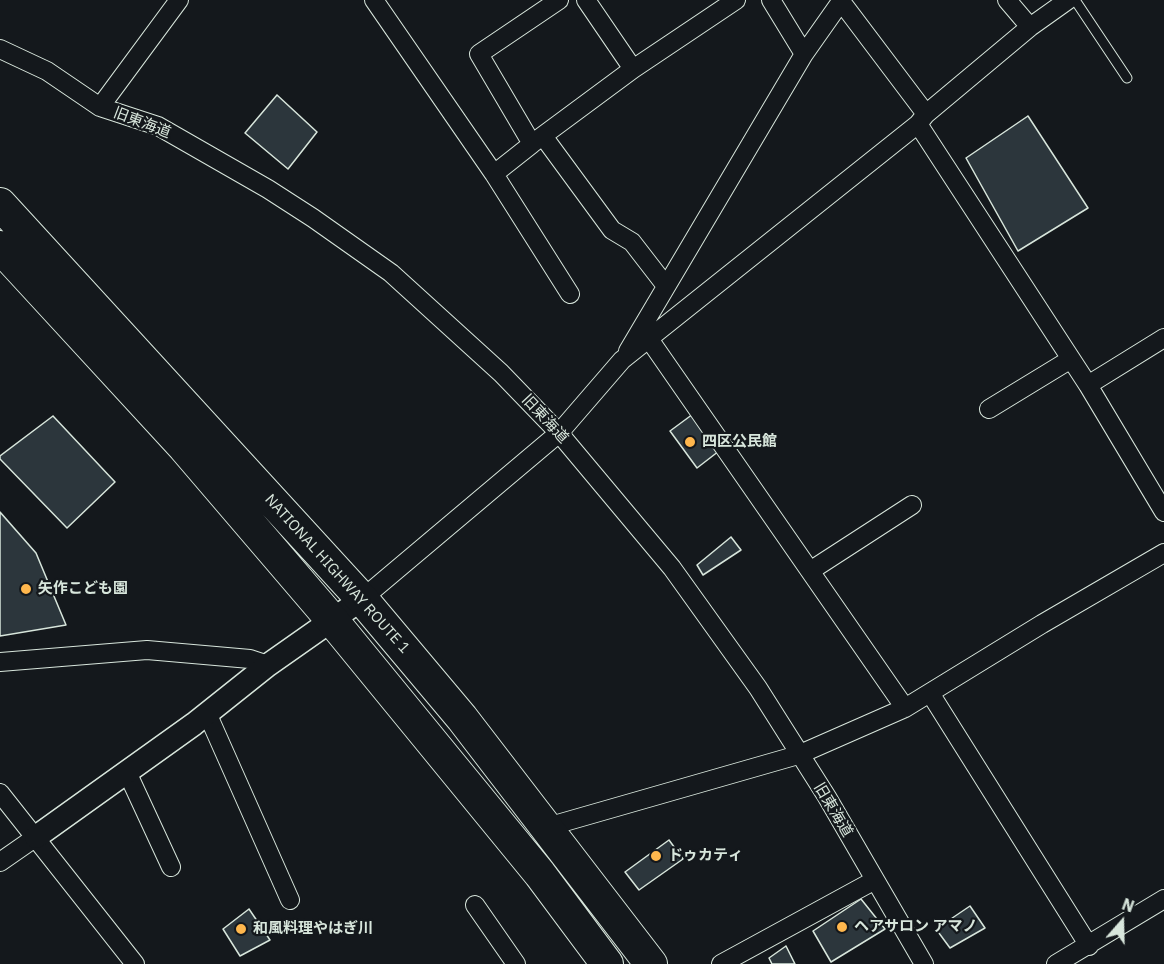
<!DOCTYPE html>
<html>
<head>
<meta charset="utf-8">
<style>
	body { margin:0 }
	#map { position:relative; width:1164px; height:964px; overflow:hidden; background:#14181c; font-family:"IBM Plex Sans",sans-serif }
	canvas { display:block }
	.north { position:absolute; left:1092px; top:892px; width:60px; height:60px; -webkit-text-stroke:4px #14181c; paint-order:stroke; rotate:20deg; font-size:16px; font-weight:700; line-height:24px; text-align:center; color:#d8e6dc }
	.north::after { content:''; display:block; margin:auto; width:21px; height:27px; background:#d8e6dc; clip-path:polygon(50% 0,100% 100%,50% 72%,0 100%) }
</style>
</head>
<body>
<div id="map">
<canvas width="1164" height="964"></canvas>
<div class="north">N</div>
</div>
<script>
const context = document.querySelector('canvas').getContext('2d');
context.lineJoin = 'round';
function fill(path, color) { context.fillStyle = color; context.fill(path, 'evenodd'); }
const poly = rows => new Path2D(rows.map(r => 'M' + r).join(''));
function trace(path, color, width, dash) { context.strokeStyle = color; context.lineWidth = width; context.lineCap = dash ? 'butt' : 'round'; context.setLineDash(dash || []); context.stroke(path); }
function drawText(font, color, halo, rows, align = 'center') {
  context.font = font + ' "IBM Plex Sans","Noto Sans JP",sans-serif'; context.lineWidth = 4.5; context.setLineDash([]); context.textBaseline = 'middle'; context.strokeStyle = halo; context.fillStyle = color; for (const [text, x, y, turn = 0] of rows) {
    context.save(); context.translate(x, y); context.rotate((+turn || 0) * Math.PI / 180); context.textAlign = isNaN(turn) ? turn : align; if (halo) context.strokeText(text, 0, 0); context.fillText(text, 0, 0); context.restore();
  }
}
const building = poly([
	[277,95,317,132,288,169,245,133,277,95],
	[1028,116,1088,208,1018,251,966,158,1028,116],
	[693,414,719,451,697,468,670,431,693,414],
	[53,416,115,482,67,528,0,459,0,456,53,416],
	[0,512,36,553,66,625,0,636,0,512],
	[731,537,741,550,703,575,697,565,731,537],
	[669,840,683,859,639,890,625,872,669,840],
	[861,899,885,929,831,962,813,931,861,899],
	[970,906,985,928,950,948,936,929,970,906],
	[249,909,270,940,240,956,223,929,249,909],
	[786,946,795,964,772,964,769,958,786,946]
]);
fill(building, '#2c363c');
trace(building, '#d8e6dc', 1.5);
const service = poly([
	[1075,0,1127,78]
]);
const minor = poly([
	[374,0,494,174,570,294],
	[586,0,633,69,736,0],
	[771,0,804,54],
	[840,0,926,114],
	[1007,0,1030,27],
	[0,49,47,71,100,107,158,126,268,189,313,218,391,273,501,373,559,433,672,568,758,688,827,797,924,964],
	[100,107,179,0],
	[918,124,1088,385,1164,512],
	[543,136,612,230,632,242,666,286],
	[533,143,633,69],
	[494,174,532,144,479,54,559,0],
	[649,339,905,708],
	[628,351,804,54,842,0],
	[1088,385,1164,338],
	[989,409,1071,359],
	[810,571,912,505],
	[362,599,559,433,622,360,918,124,926,114,1030,27,1068,0],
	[0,662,147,650,250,659,268,665],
	[930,693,1089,946],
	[207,713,290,900],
	[127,772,171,867],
	[0,793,135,964],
	[547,827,798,755,905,708,1042,624,1164,553],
	[0,862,36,837],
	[475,905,516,964],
	[721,964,875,880],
	[1056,964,1164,899]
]);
const tertiary = poly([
	[36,837,194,724,268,665,362,599]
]);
const trunk = poly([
	[0,204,362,599,462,718,651,964],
	[0,247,184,447,332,620,540,874,607,964]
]);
trace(service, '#d8e6dc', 11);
trace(minor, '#d8e6dc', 20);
trace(tertiary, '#d8e6dc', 25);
trace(trunk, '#d8e6dc', 34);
trace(service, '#14181c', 9);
trace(minor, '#14181c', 18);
trace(tertiary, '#14181c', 22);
trace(trunk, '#14181c', 32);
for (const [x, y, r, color] of [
	[690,442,6,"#ffb74d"],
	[26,589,6,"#ffb74d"],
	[656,856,6,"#ffb74d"],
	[842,927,6,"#ffb74d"],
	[241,929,6,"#ffb74d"]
]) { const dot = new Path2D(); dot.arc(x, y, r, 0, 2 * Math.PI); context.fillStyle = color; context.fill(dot); trace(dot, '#14181c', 2); }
drawText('15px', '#d8e6dc', '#14181c', [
	["旧東海道",142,123,21],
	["旧東海道",545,419,47],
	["NATIONAL HIGHWAY ROUTE 1",337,574,48],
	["旧東海道",833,810,59]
]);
drawText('bold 15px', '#d8e6dc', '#14181c', [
	["四区公民館",702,442],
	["矢作こども園",38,589],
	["ドゥカティ",668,856],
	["ヘアサロン アマノ",854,927],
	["和風料理やはぎ川",253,929]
], 'left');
</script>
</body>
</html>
